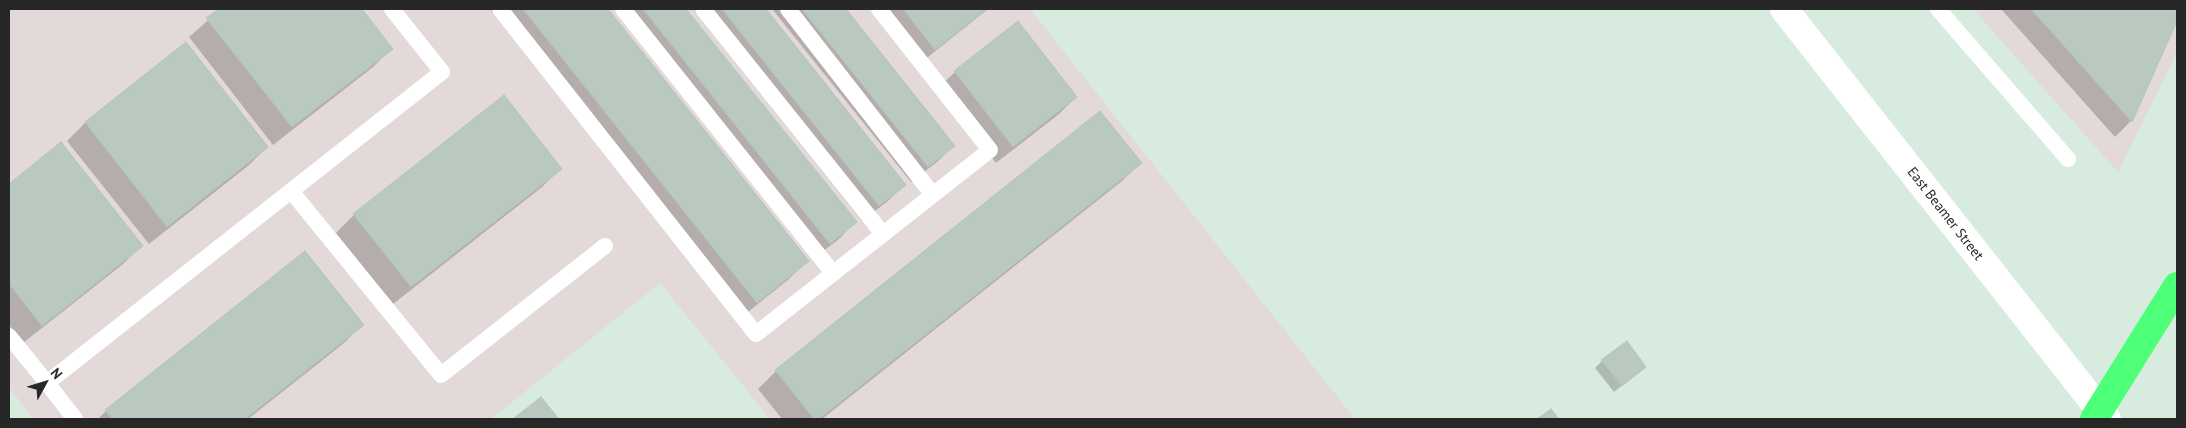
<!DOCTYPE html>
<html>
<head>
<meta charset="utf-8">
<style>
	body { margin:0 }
	#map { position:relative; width:2186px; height:428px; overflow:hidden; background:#d7ebde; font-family:"PT Sans",sans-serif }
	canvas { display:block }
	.frame { position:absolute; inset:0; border:10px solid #272727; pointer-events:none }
	.north { position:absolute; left:20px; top:358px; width:50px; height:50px; -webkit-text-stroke:4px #fff; paint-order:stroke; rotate:51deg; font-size:14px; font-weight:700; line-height:20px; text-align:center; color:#272727 }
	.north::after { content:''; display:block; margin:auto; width:18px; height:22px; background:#272727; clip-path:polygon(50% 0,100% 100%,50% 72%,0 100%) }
</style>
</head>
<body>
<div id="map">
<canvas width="2186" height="428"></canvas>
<div class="frame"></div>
<div class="north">N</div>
</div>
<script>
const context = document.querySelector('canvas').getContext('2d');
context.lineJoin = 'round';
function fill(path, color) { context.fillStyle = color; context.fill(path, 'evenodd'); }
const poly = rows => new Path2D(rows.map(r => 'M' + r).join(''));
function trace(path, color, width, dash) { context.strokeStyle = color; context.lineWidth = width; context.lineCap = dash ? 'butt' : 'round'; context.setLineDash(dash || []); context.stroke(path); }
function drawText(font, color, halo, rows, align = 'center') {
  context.font = font + ' "PT Sans",sans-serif'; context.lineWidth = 5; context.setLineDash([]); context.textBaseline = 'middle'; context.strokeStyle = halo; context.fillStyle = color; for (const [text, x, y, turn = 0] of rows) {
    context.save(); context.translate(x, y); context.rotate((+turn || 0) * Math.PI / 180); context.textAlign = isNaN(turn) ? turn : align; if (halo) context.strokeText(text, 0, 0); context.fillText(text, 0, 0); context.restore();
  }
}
fill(poly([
	[9,9,1030,9,1355,419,770,419,660,283,491,419,34,419,9,388],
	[1973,9,2177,9,2177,52,2118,172]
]), '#e3d9d8');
fill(poly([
	[221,9,360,9,391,49,373,67,273,145,189,37],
	[490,9,606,9,807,261,789,279,738,320],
	[614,9,685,9,855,222,839,239,813,259],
	[693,9,764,9,904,185,888,201,862,221],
	[772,9,844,9,953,146,937,162,911,182],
	[884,9,988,9,918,65],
	[2001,9,2177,9,2177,18,2131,121,2115,137],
	[185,44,267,147,249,165,149,244,67,141,85,123],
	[955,72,1076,97,1059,114,996,163,938,88],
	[61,144,141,246,123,264,23,343,9,325,9,185],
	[1140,163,1122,181,822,419,782,419,758,389,776,371],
	[560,169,542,187,393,304,336,233,354,215],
	[362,325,344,343,248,419,98,419,106,411],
	[1602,361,1638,373,1614,392,1595,368]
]), '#0003');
const building = poly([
	[219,9,362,9,393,49,292,127,206,18,219,9],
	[523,9,608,9,809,261,757,303,523,9],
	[643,9,686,9,857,222,830,244,643,9],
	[722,9,766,9,906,185,879,206,722,9],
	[802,9,846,9,955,146,928,167,802,9],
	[903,9,987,9,935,50,903,9],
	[2031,9,2177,9,2177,21,2132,122,2031,9],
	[1018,21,1077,97,1013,147,954,71,1018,21],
	[186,42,268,147,167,227,85,122,186,42],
	[504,95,562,169,411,287,353,214,504,95],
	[1100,111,1142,163,819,419,814,419,775,370,1100,111],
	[61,142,143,246,42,326,9,284,9,184,61,142],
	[305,251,364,325,245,419,113,419,105,410,305,251],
	[1627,341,1646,367,1622,386,1601,360,1627,341],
	[541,397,559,419,513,419,541,397],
	[1551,409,1559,419,1537,419,1551,409]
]);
fill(building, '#bac9c0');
trace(building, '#b1c6ba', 1);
trace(poly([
	[500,9,756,334,990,150,879,9],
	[623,9,833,273],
	[703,9,883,234],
	[788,9,933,195],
	[1938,9,2068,159],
	[291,191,441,375,605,246],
	[9,336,47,383,442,72,392,9],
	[47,383,75,419]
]), '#fff', 16);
trace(poly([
	[1784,9,2107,419]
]), '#fff', 28);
trace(poly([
	[2094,419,2177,286]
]), '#4eff78', 28);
drawText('14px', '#272727', '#fff', [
	["East Beamer Street",1945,214,52]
]);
</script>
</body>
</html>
